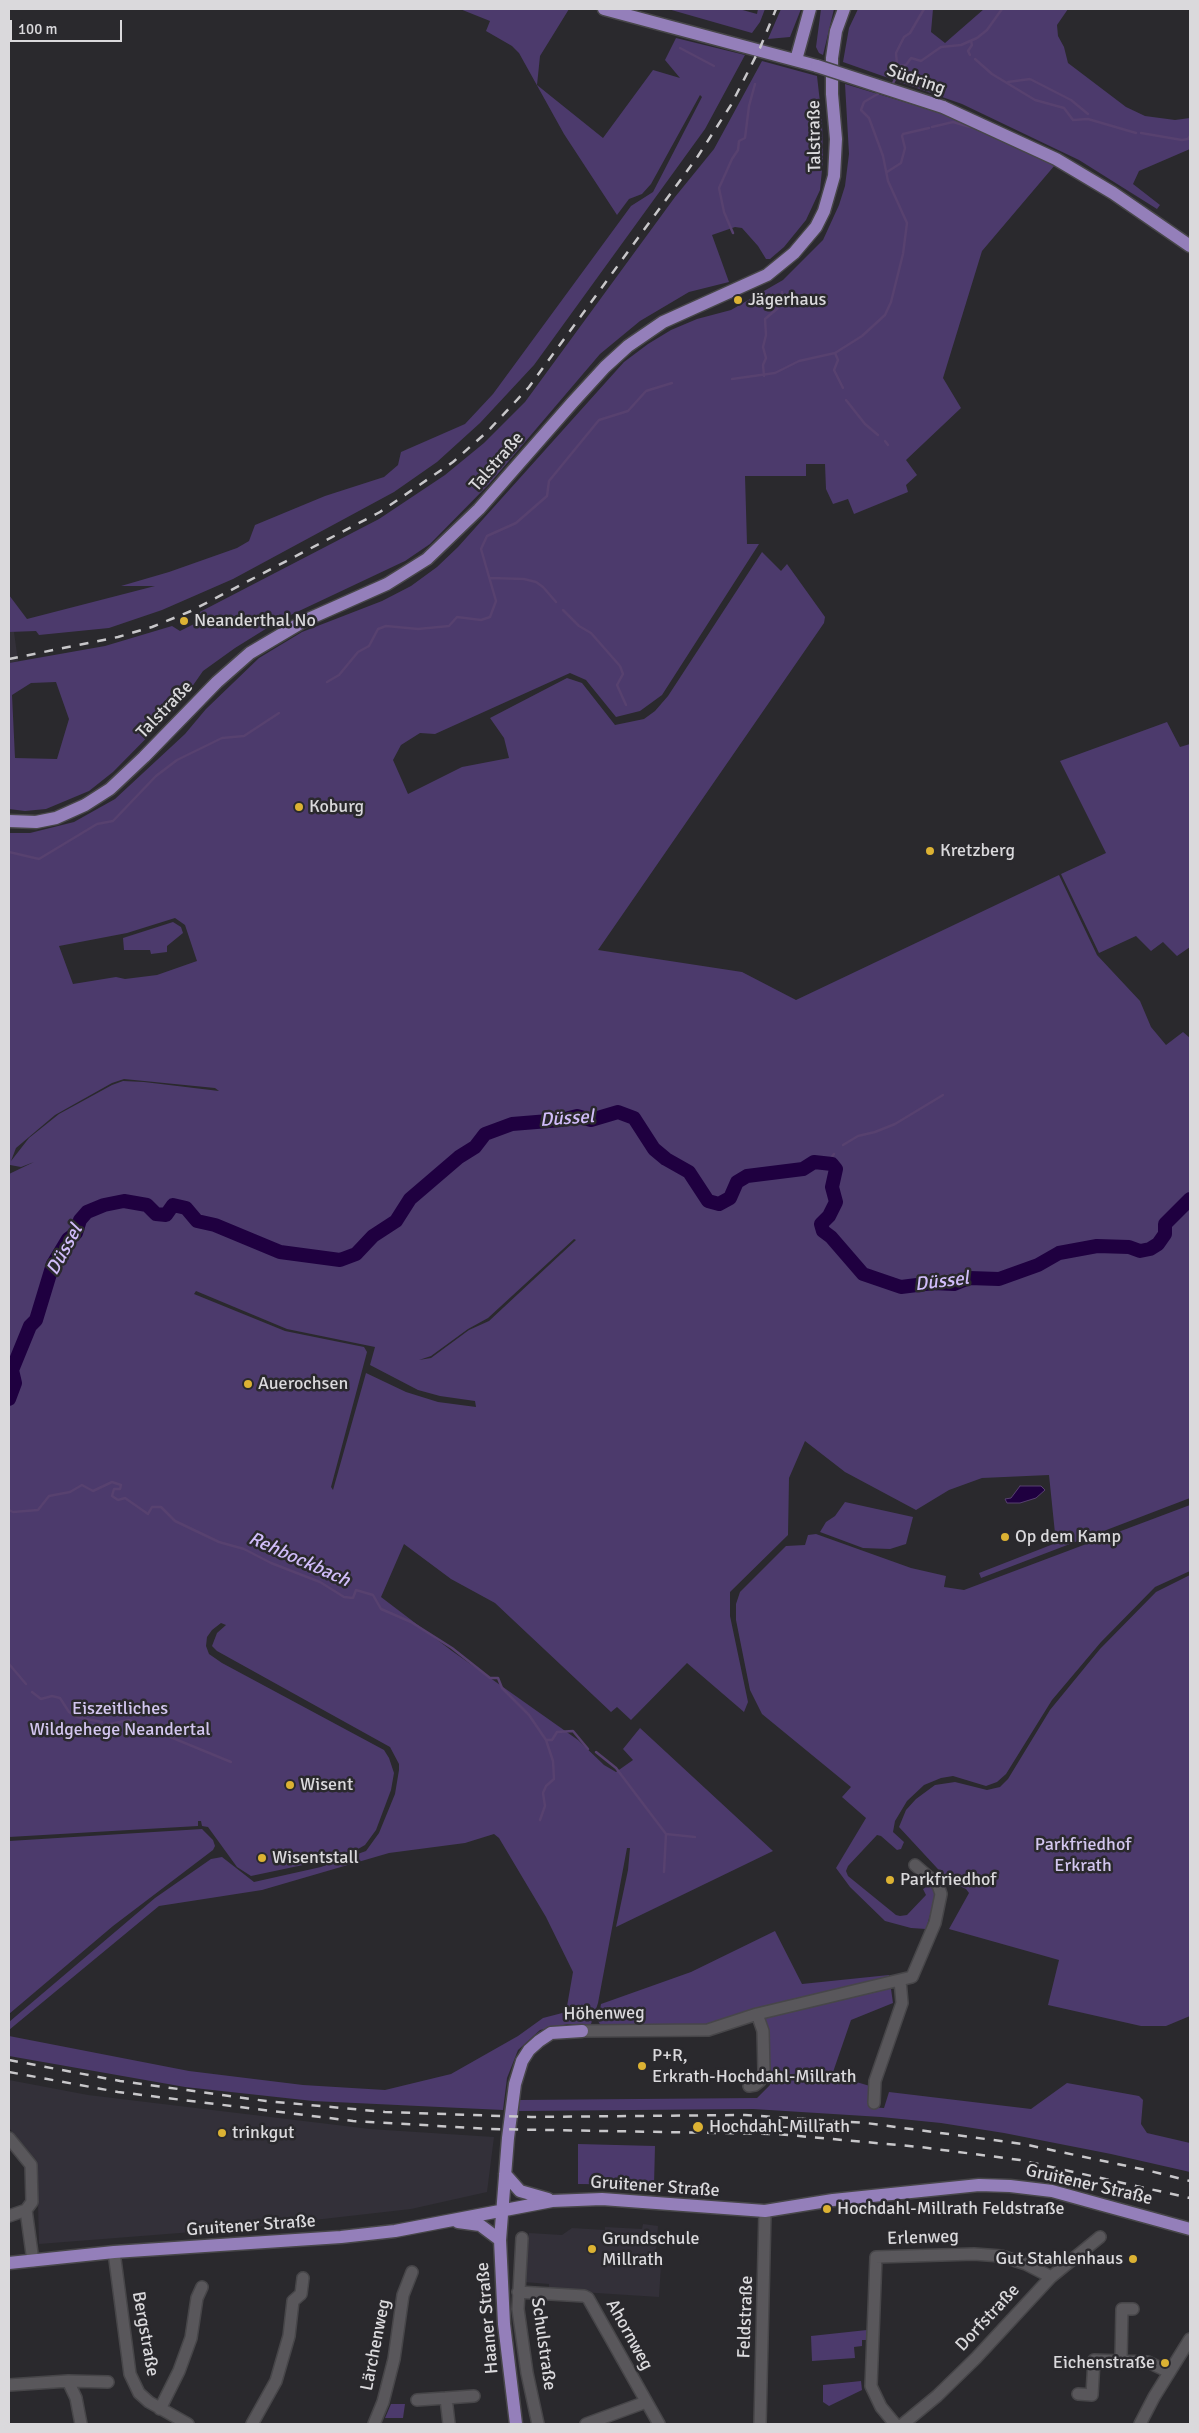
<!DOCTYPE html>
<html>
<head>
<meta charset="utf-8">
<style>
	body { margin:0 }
	#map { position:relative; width:1199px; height:2433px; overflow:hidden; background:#2a292d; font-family:Signika,sans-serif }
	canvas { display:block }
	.frame { position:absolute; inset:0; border:10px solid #dad9dc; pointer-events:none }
	.scale { position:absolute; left:10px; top:20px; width:112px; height:22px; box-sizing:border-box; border:2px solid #dad9dc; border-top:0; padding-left:6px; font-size:15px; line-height:18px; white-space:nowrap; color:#dad9dc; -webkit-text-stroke:4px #2a292d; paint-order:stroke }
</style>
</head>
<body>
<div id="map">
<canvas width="1199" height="2433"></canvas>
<div class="frame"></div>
<div class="scale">100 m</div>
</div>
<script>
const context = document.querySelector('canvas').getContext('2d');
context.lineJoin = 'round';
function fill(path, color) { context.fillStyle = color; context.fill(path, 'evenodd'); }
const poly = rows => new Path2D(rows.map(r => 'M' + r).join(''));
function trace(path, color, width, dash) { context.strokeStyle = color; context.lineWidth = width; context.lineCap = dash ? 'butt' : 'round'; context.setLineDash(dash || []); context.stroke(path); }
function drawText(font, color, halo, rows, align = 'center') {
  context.font = font + ' Signika,sans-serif'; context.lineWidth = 5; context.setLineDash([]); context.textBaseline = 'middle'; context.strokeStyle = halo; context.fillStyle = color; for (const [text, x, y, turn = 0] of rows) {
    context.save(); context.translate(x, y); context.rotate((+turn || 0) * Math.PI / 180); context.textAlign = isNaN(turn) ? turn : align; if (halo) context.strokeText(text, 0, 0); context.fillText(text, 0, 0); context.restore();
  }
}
fill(poly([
	[9,632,14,632,18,661,9,663],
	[9,2080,88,2095,370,2129,494,2137,487,2192,411,2209,244,2228,39,2244,37,2161,9,2128],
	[643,2224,658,2226,655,2264,661,2265,659,2297,549,2290,549,2284,524,2282,529,2233,562,2235,572,2228,605,2230,605,2227,642,2229]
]), '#333039');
fill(poly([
	[460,9,569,9,540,56,537,85,603,138,653,70,680,78,665,60,676,38,745,55,705,129,534,365,480,423,437,462,394,492,233,579,162,610,109,628,39,635,36,631,9,632,9,595,27,619,155,586,121,586,169,572,237,548,249,541,255,525,325,496,384,477,398,465,401,452,465,424,493,394,631,206,653,192,702,97,700,95,651,184,642,194,629,199,617,215,564,134,519,53,512,46,486,31,490,21],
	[668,9,739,9,757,14,758,9,765,9,760,22,752,33],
	[781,9,801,9,790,37,768,39],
	[821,9,834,9,823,55,819,53,816,47],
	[858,9,933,9,931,32,945,43,984,9,1068,9,1057,25,1058,36,1064,47,1068,63,1126,107,1145,116,1175,120,1190,118,1190,149,1139,171,1133,184,1160,205,1157,209,1079,160,962,104,843,62,849,28],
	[762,61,817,76,822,120,823,160,820,190,806,220,784,247,770,259,766,259,758,246,742,228,735,227,712,235,729,282,689,292,640,321,600,354,490,483,430,544,405,561,280,620,235,648,203,671,180,704,113,772,89,791,46,809,25,811,9,809,9,663,105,646,172,626,180,631,196,623,194,615,379,519,445,475,484,443,525,402,675,197,714,149],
	[56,682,69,719,57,759,15,758,12,695,31,683],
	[845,84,967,121,1055,165,982,251,943,378,961,408,906,460,917,475,906,485,908,492,854,514,848,499,833,504,826,489,825,464,806,464,806,476,745,476,747,544,759,544,662,695,640,711,616,717,586,680,570,673,435,734,420,733,401,745,393,760,408,794,462,767,509,758,504,738,490,718,567,678,582,683,615,725,644,719,655,711,668,696,762,552,781,571,787,564,825,617,824,623,598,950,742,972,796,1000,1059,875,1097,955,1140,1001,1151,1027,1166,1045,1183,1032,1190,1038,1190,1498,981,1578,979,1573,1056,1543,1049,1475,982,1478,949,1490,916,1510,845,1472,805,1441,789,1478,788,1535,730,1592,730,1616,748,1702,744,1712,687,1663,631,1720,617,1707,611,1712,495,1603,451,1579,404,1544,381,1597,452,1651,578,1740,604,1765,616,1772,633,1760,623,1749,640,1728,773,1851,616,1927,628,1870,630,1848,627,1848,598,2003,591,2024,568,2024,540,2030,518,2050,507,2078,503,2110,313,2101,185,2087,9,2056,9,2036,189,2071,303,2085,385,2090,451,2074,518,2036,543,2018,566,2012,573,1972,546,1917,499,1838,494,1834,465,1843,389,1853,262,1890,159,1906,9,2030,9,2022,155,1898,211,1859,222,1857,254,1882,321,1867,366,1851,379,1833,395,1794,399,1770,399,1764,390,1747,217,1651,212,1646,217,1633,226,1625,221,1623,212,1630,207,1637,206,1646,209,1654,222,1663,384,1750,389,1758,394,1773,391,1790,376,1830,365,1845,351,1853,322,1861,251,1876,237,1867,208,1827,202,1826,201,1821,198,1821,198,1826,9,1837,9,1174,34,1162,21,1167,10,1165,9,1167,9,833,30,833,74,822,115,799,185,734,206,709,259,658,302,632,382,601,411,586,437,567,458,547,606,382,624,362,648,344,671,330,697,319,731,310,783,280,823,240,839,205,845,186,849,154],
	[175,918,185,925,197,961,157,975,125,979,116,977,73,984,59,946,127,933],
	[124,1079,215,1088,219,1091,144,1082,123,1081,112,1085,59,1114,29,1138,11,1161,16,1148,55,1115,112,1083],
	[574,1239,576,1240,489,1321,469,1330,431,1358,419,1360,431,1356,468,1329,488,1318],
	[196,1291,287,1329,375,1347,370,1365,418,1390,440,1396,475,1401,476,1407,438,1402,406,1392,366,1373,333,1490,331,1487,367,1352,364,1347,285,1331,194,1294],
	[1167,722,1180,747,1190,744,1190,947,1177,956,1163,942,1151,951,1136,936,1099,953,1061,874,1106,853,1060,761],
	[173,922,181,927,183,933,167,946,167,952,151,954,150,950,124,950,123,938],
	[845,1502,913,1517,906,1544,890,1549,863,1548,820,1532,826,1522,835,1516],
	[1190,1505,1190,1571,1155,1587,1101,1642,1052,1700,1006,1774,997,1782,986,1786,953,1776,941,1778,924,1785,907,1801,895,1821,893,1832,904,1842,901,1849,897,1850,881,1836,877,1835,848,1866,846,1871,848,1876,896,1915,900,1916,907,1915,926,1895,923,1889,931,1884,936,1894,926,1929,911,1928,885,1921,850,1887,836,1868,866,1818,842,1797,851,1787,762,1714,750,1690,736,1620,736,1604,740,1592,786,1546,805,1545,808,1535,816,1534,911,1568,946,1576,944,1587,964,1590],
	[1190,1575,1190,2016,1166,2026,1141,2026,1048,2005,1059,1960,949,1929,969,1893,966,1889,949,1881,899,1827,906,1810,916,1799,935,1785,955,1782,987,1790,1000,1787,1008,1779,1050,1710,1100,1649,1156,1592],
	[202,1829,213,1840,215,1846,213,1850,113,1926,9,2014,9,1841],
	[775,1931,802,1984,889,1975,893,2003,851,2020,832,2075,870,2086,869,2107,884,2108,889,2092,1031,2109,1067,2083,1139,2096,1143,2100,1141,2124,1147,2133,1190,2143,1190,2172,1111,2154,1004,2133,941,2123,881,2117,753,2109,519,2111,519,2100,757,2098,770,2085,766,2029,758,2009,710,2026,601,2026,598,2021,601,2004,691,1972],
	[578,2144,655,2146,654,2185,578,2184],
	[867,2330,867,2340,862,2340,862,2346,854,2347,855,2358,812,2361,811,2336],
	[861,2381,862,2390,829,2406,823,2402,823,2385],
	[391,2404,405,2404,403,2418,385,2418]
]), '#4c3a6c');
const water = poly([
	[1020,1486,1041,1486,1045,1490,1036,1498,1020,1503,1007,1503,1005,1499,1011,1498,1020,1486]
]);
fill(water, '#1f0040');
trace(water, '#57416f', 1);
trace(poly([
	[680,48,714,66],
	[970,55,968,51,972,45,971,41],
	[975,59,992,74,1035,100,1064,108,1073,120,1088,119,1136,133],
	[899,66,906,65,911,58,921,61,941,47,961,45,977,38,987,30,1002,9],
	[1008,82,1030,79,1071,100,1088,114],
	[892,85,898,74,896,53,904,37,910,33,924,9],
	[932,127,953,122,970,127],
	[1141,133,1182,140,1188,139,1190,136],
	[887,172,901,163,905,148,902,136,903,134,929,128],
	[733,233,724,212,719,188,732,159,738,150,739,141,745,138,749,106,755,84],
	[835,353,838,360,834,370,843,388],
	[764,376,763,365,766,358,763,347,766,335,765,319,778,308,782,292],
	[732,379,775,373,799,361,835,353,862,336,885,315,891,302,903,254,907,223,888,181,883,156,869,118,861,110,864,102,881,92],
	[846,400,865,424,878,435],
	[885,441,888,445],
	[490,578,524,579,536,582,543,587,556,602],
	[563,610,579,626,591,633,620,666,623,674,617,685,626,705],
	[327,682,339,675,358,652,369,646,378,629,386,626,418,629,449,626,457,617,481,620,490,617,496,601,481,549,487,536,516,523,547,496,549,481,599,420,628,411,646,391,672,383],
	[9,852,39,859,97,824,113,821,156,776,177,760,222,738,244,736,279,713],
	[843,1145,858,1136,875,1132,895,1124,943,1095],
	[827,1163,834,1154],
	[9,1510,13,1512,38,1510,49,1496,70,1492,82,1485,93,1491,112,1482,121,1485,120,1489,114,1489,112,1496,118,1500,125,1498,148,1514,152,1507,161,1507,175,1521,219,1542,244,1549,271,1563,320,1582,344,1597,353,1598,356,1590,373,1595,381,1609,411,1622,452,1648,490,1678,498,1678,502,1688,529,1715,546,1740,552,1740,557,1732,573,1731,588,1749],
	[9,1664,26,1684],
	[32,1692,41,1699,52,1696,60,1698,69,1712,77,1717,102,1722],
	[110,1724,129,1720,231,1762],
	[596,1752,616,1768,666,1834,695,1837],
	[540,1820,545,1806,543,1793,546,1786,554,1779,553,1761,546,1740],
	[664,1872,666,1834]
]), '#57416f', 2.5);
trace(poly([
	[9,1399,15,1383,12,1370,30,1326,36,1320,53,1264,68,1239,76,1233,80,1220,87,1212,104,1205,124,1201,147,1205,156,1214,166,1215,173,1205,186,1208,197,1221,215,1225,280,1252,340,1260,356,1254,373,1236,396,1221,410,1199,459,1157,475,1147,485,1134,512,1124,561,1120,577,1116,591,1120,618,1112,634,1118,654,1149,666,1159,689,1172,708,1201,719,1204,730,1198,737,1182,747,1176,803,1169,814,1162,832,1164,836,1169,832,1187,836,1202,829,1216,821,1224,823,1231,831,1237,863,1274,901,1287,933,1283,954,1284,969,1278,999,1279,1038,1265,1059,1253,1097,1246,1129,1247,1140,1251,1150,1249,1158,1244,1165,1234,1165,1224,1190,1199]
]), '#1f0040', 14);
const minor = poly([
	[582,2031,708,2030,757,2014,912,1977,935,1923,941,1894,938,1885,915,1865],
	[749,2086,755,2085,760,2081,764,2072,763,2031,757,2014],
	[874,2103,875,2081,902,2003,900,1980],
	[9,2138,31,2165,32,2202,26,2210,33,2261],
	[9,2216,26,2210],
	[522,2238,518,2309,527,2373,538,2424],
	[114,2252,130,2374,139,2393,149,2402,188,2424],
	[518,2292,584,2296,588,2298,659,2424],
	[1121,2360,1122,2309,1133,2309],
	[68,2381,76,2398,81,2424],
	[9,2385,68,2381,108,2382],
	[1078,2394,1092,2395,1094,2360,1148,2362,1169,2372],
	[417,2400,446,2398],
	[160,2409,179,2371,191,2338,197,2298,202,2287],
	[252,2424,276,2381,289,2336,293,2301,301,2294,303,2278],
	[374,2424,383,2402,394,2359,403,2295,412,2272],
	[449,2424,446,2398,474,2396],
	[586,2424,646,2402],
	[760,2424,765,2211],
	[895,2424,881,2407,871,2386,876,2257,974,2254,1001,2256,1026,2264,1051,2277],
	[903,2424,937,2396,976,2358,1051,2277,1100,2237],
	[1140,2424,1154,2397,1190,2339]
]);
const major = poly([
	[604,9,817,66],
	[796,60,810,9],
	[943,107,1056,159,1113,193,1190,246],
	[9,821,36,822,56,818,85,805,110,789,144,757,217,682,250,653,304,621,387,584,427,559,479,509,572,403,605,367,628,346,663,322,767,275,794,253,816,227,824,211,834,176,836,139,832,94,832,58,836,31,844,9],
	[505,2174,520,2191,548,2199],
	[458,2222,480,2225,500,2240],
	[9,2263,114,2252,341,2237,395,2231,552,2201,602,2199,765,2211,833,2200,979,2185,1010,2186,1052,2191,1190,2229],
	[516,2424,504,2324,500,2240,508,2138,515,2084,522,2061,529,2050,539,2041,551,2033,582,2031]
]);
trace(minor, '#474649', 14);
trace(major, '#474649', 15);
trace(minor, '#59575b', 11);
trace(major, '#947fba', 12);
trace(poly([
	[9,659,118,637,152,627,191,611,380,512,453,462,488,431,529,387,698,156,731,105,760,48,776,9],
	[9,2060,120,2081,266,2101,385,2112,531,2117,745,2115,866,2123,1023,2144,1146,2170,1190,2181],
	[9,2072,118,2092,353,2121,491,2129,777,2134,920,2147,1020,2160,1190,2198]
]), '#c8c7ca', 2.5, [9, 9]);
const majorBridge = poly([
	[817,66,943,107]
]);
trace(majorBridge, '#474649', 15, []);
trace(majorBridge, '#947fba', 12);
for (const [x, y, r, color] of [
	[738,300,5,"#dcb233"],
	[184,621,5,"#dcb233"],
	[299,807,5,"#dcb233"],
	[930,851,5,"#dcb233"],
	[248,1384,5,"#dcb233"],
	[1005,1537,5,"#dcb233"],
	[290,1785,5,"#dcb233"],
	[262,1858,5,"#dcb233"],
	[890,1880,5,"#dcb233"],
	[642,2066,5,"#dcb233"],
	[698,2127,6,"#dcb233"],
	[222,2133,5,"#dcb233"],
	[827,2209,5,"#dcb233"],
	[592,2249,5,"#dcb233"],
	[1133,2259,5,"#dcb233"],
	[1165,2363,5,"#dcb233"]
]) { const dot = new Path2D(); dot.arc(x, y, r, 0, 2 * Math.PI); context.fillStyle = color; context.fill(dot); trace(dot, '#2a292d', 2); }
drawText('18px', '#dad9dc', '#2a292d', [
	["Südring",916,80,19],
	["Talstraße",815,136,-91],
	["Talstraße",497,462,-49],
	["Talstraße",165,710,-46],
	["Höhenweg",604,2014,-1],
	["Gruitener Straße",1089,2185,13],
	["Gruitener Straße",655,2187,4],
	["Gruitener Straße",251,2226,-4],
	["Erlenweg",923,2238,-2],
	["Feldstraße",746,2317,-88],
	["Haaner Straße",488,2318,-95],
	["Dorfstraße",988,2318,-47],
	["Bergstraße",145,2334,80],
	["Ahornweg",629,2335,61],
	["Schulstraße",543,2344,82],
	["Lärchenweg",376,2345,-79]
]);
drawText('18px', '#dad9dc', '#2a292d', [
	["Jägerhaus",748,300],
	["Neanderthal No",194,621],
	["Koburg",309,807],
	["Kretzberg",940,851],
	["Auerochsen",258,1384],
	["Op dem Kamp",1015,1537],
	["Wisent",300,1785],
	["Wisentstall",272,1858],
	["Parkfriedhof",900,1880],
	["P+R,",652,2056],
	["Erkrath-Hochdahl-Millrath",652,2077],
	["Hochdahl-Millrath",709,2127],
	["trinkgut",232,2133],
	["Hochdahl-Millrath Feldstraße",837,2209],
	["Grundschule",602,2239],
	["Millrath",602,2260],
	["Gut Stahlenhaus",1123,2259,"right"],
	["Eichenstraße",1155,2363,"right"]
], 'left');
drawText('18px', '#d3c6ef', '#2a292d', [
	["Eiszeitliches",120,1709],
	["Wildgehege Neandertal",120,1730],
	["Parkfriedhof",1083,1845],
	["Erkrath",1083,1866]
]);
drawText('italic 19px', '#d1bdfa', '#2a292d', [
	["Düssel",567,1119,-4],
	["Düssel",65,1250,-61],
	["Düssel",942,1282,-7],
	["Rehbockbach",299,1560,24]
]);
</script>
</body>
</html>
